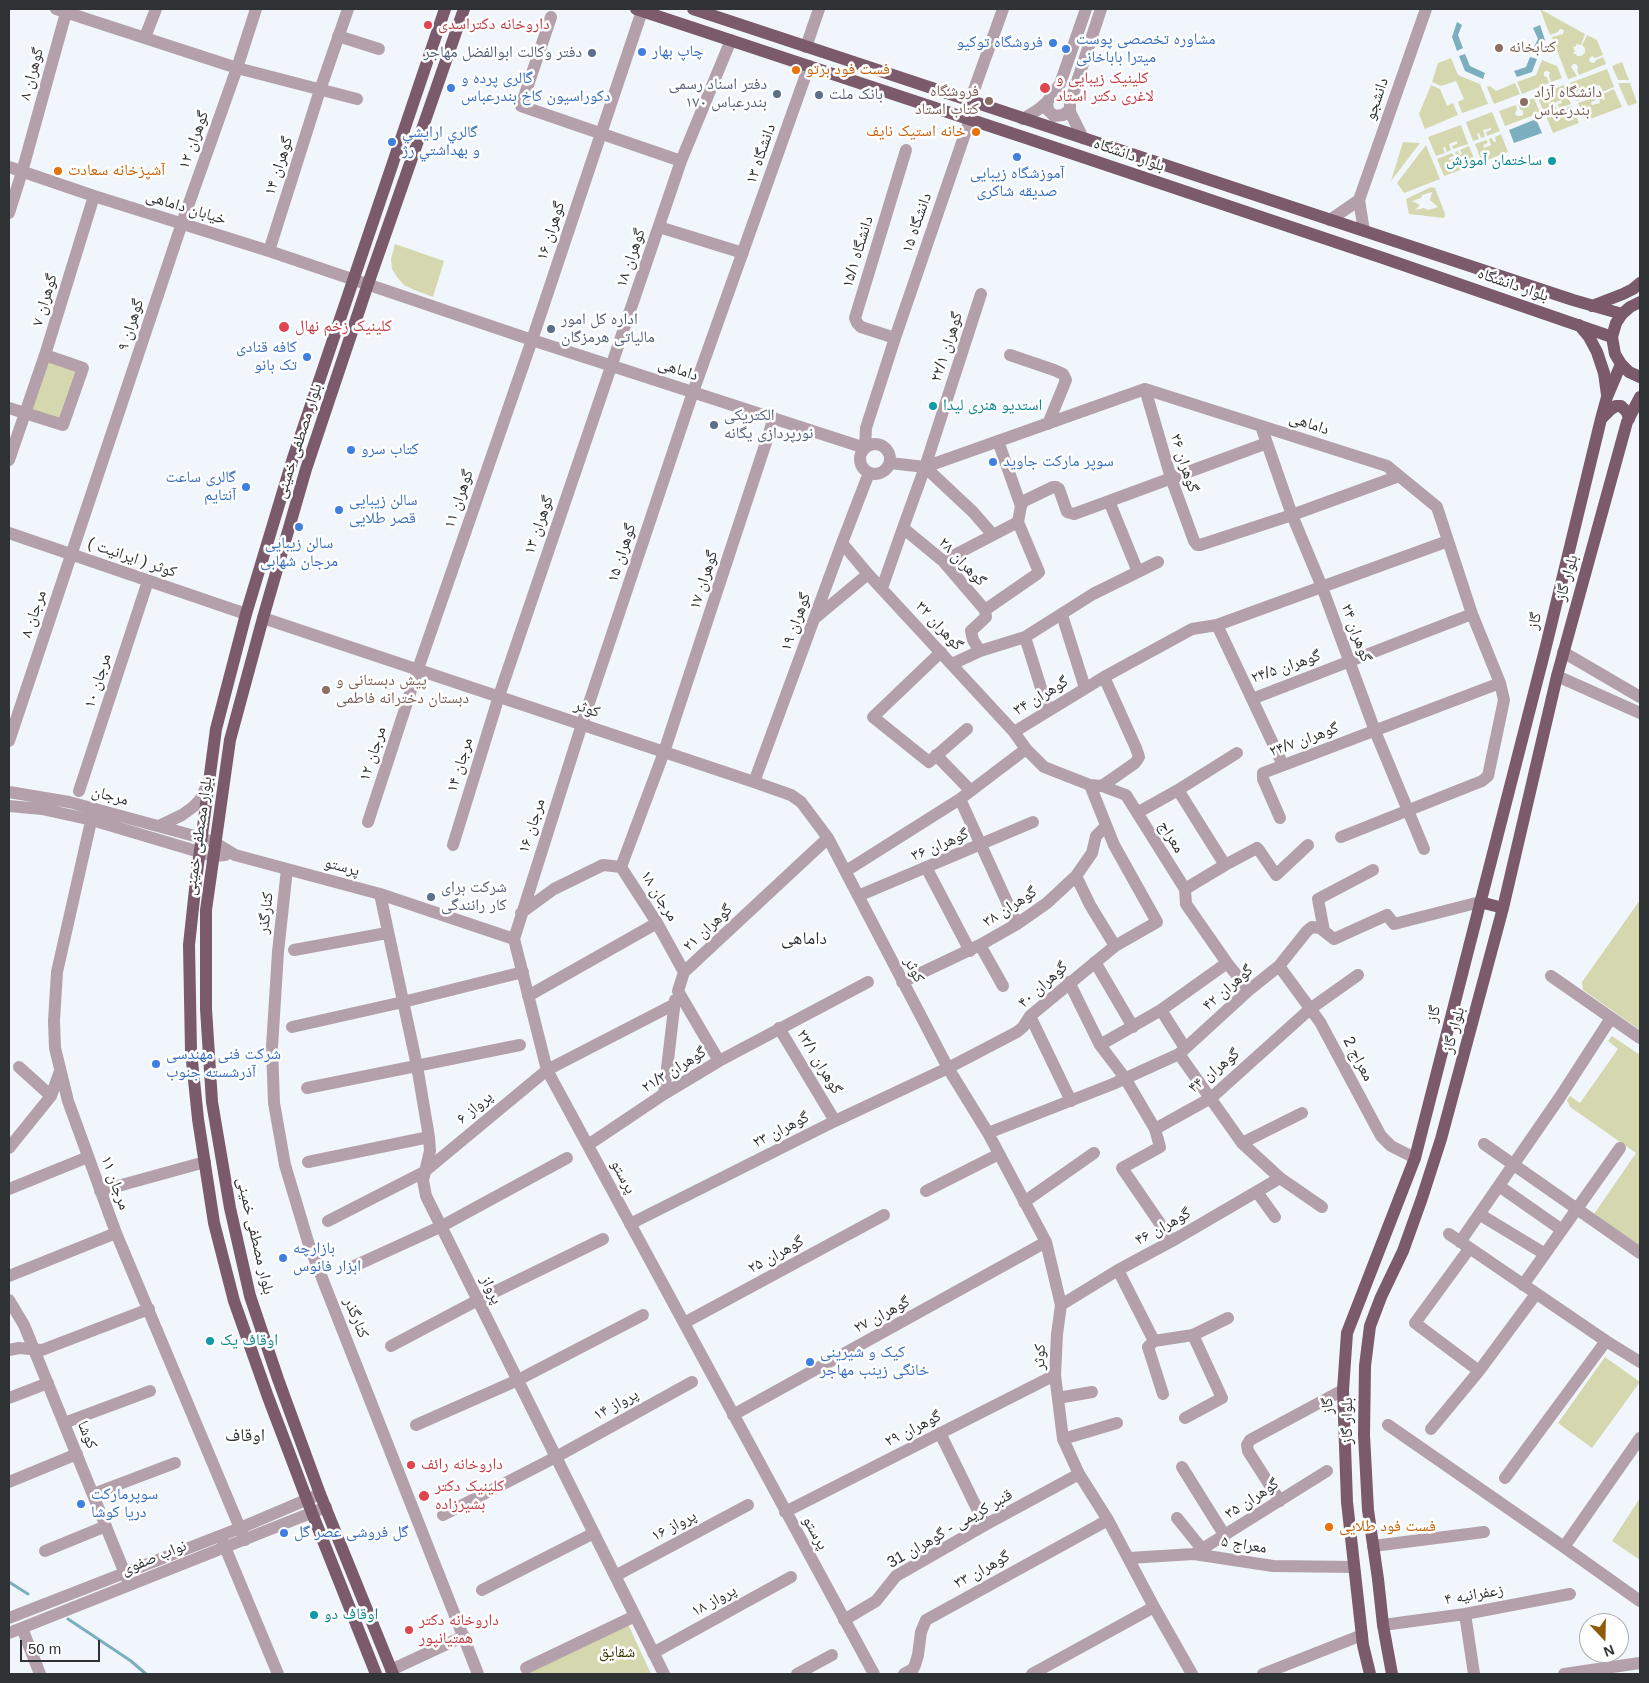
<!DOCTYPE html>
<html>
<head>
<meta charset="utf-8">
<style>
	body { margin:0 }
	#map { position:relative; width:1649px; height:1683px; overflow:hidden; background:#f0f6fc; font-family:Helvetica,sans-serif }
	canvas { display:block }
	.frame { position:absolute; inset:0; border:10px solid #2f3234; pointer-events:none }
	.north { position:absolute; left:1579px; top:1613px; width:50px; height:50px; box-sizing:border-box; background:#fff; border:1px solid #acadae; border-radius:50%; rotate:159deg; font-size:14px; font-weight:700; line-height:20px; text-align:center; color:#2f3234 }
	.north::after { content:''; display:block; margin:auto; width:18px; height:22px; background:#8f5b0c; clip-path:polygon(50% 0,100% 100%,50% 72%,0 100%) }
	.scale { position:absolute; left:20px; top:1640px; width:80px; height:22px; box-sizing:border-box; border:2px solid #2f3234; border-top:0; padding-left:6px; font-size:15px; line-height:18px; white-space:nowrap; color:#2f3234; -webkit-text-stroke:4px #fff; paint-order:stroke }
</style>
</head>
<body>
<div id="map">
<canvas width="1649" height="1683"></canvas>
<div class="frame"></div>
<div class="north">N</div>
<div class="scale">50 m</div>
</div>
<script>
const context = document.querySelector('canvas').getContext('2d');
context.lineJoin = 'round';
function fill(path, color) { context.fillStyle = color; context.fill(path, 'evenodd'); }
const poly = rows => new Path2D(rows.map(r => 'M' + r).join(''));
function trace(path, color, width, dash) { context.strokeStyle = color; context.lineWidth = width; context.lineCap = dash ? 'butt' : 'round'; context.setLineDash(dash || []); context.stroke(path); }
function drawText(font, color, halo, rows, align = 'center') {
  context.font = font + ' Helvetica,"Noto Naskh Arabic",sans-serif'; context.lineWidth = 5; context.setLineDash([]); context.textBaseline = 'middle'; context.strokeStyle = halo; context.fillStyle = color; for (const [text, x, y, turn = 0] of rows) {
    context.save(); context.translate(x, y); context.rotate((+turn || 0) * Math.PI / 180); context.textAlign = isNaN(turn) ? turn : align; if (halo) context.strokeText(text, 0, 0); context.fillText(text, 0, 0); context.restore();
  }
}
fill(poly([
	[1540,9,1585,34,1581,45,1576,44,1576,46,1573,47,1575,51,1573,54,1576,54,1577,56,1581,56,1585,53,1585,48,1582,45,1587,35,1597,40,1603,55,1595,58,1592,56,1589,59,1590,62,1594,63,1596,60,1603,57,1606,64,1579,75,1577,70,1578,67,1576,64,1573,64,1571,67,1577,76,1568,79,1552,37,1563,34,1564,30,1560,29,1558,32,1550,35],
	[1451,58,1458,75,1480,84,1488,104,1462,113,1458,102,1464,99,1456,81,1441,86,1432,82,1438,63],
	[1542,60,1557,66,1562,78,1551,82,1549,76,1550,72,1546,71,1544,72,1544,76,1547,77,1549,83,1522,94,1517,82,1536,75],
	[1622,62,1629,80,1618,80,1612,66],
	[1607,69,1614,87,1597,94,1595,90,1601,88,1599,85,1592,88,1594,95,1590,96,1588,93,1586,93,1587,97,1577,101,1570,83],
	[1515,83,1520,94,1494,104,1487,87,1490,86,1496,91],
	[1618,83,1630,83,1637,103,1628,106],
	[1431,85,1440,89,1447,106,1453,103,1458,115,1425,129,1419,114],
	[1564,85,1571,104,1559,108,1558,104,1562,103,1561,100,1554,103,1557,109,1553,110,1551,106,1549,107,1551,111,1545,114,1537,96],
	[1614,89,1622,107,1585,121,1578,103,1595,97,1596,100,1591,102,1592,105,1600,103,1598,96,1601,94,1603,100,1605,99,1603,94],
	[1534,98,1540,113,1505,126,1499,111,1516,105,1517,109,1515,114,1517,116,1520,116,1523,115,1523,111,1520,109,1518,104],
	[1572,106,1579,123,1553,133,1546,116,1558,112,1559,114,1553,117,1554,119,1562,116,1560,111,1564,109,1566,113,1568,112,1566,108],
	[1492,112,1500,131,1487,136,1486,132,1491,130,1491,128,1483,130,1485,137,1481,138,1479,133,1477,134,1479,139,1473,141,1466,122],
	[1461,125,1468,144,1453,149,1452,146,1457,144,1457,141,1449,144,1451,150,1447,152,1445,147,1443,148,1445,153,1436,156,1428,137],
	[1501,134,1508,152,1482,162,1475,144,1486,140,1488,143,1483,145,1484,148,1491,145,1489,139,1492,138,1494,142,1496,142,1495,137],
	[1403,142,1420,143,1391,181],
	[1426,145,1440,179,1404,193,1397,183],
	[1469,146,1476,164,1444,176,1437,159,1452,153,1454,156,1449,158,1449,160,1457,158,1455,152,1458,151,1460,155,1462,154,1460,150],
	[1431,187,1435,188,1445,214,1444,218,1409,214,1406,199],
	[1432,192,1430,200,1438,207,1428,210,1424,208,1415,210,1420,205,1412,201,1421,198,1422,195],
	[395,244,444,261,433,297,412,289,404,285,397,277,392,269,391,259],
	[47,360,78,370,61,420,30,410],
	[1640,900,1640,1030,1583,990,1582,982],
	[1612,1036,1640,1055,1640,1247,1594,1214,1636,1153,1570,1107,1567,1100,1570,1096,1580,1103,1618,1049,1608,1041],
	[1605,1357,1640,1382,1592,1448,1558,1423],
	[1640,1498,1640,1560,1612,1541],
	[628,1624,651,1674,527,1674]
]), '#d5d8af');
fill(poly([
	[1457,22,1462,25,1458,35,1463,48,1457,51,1452,37],
	[1540,25,1545,40,1539,53,1532,50,1538,39,1533,28],
	[1465,54,1470,66,1485,73,1483,79,1465,71,1459,56],
	[1530,57,1537,59,1532,72,1517,77,1514,71,1526,67],
	[1536,119,1542,133,1514,143,1509,130]
]), '#7baebe');
trace(poly([
	[9,1582,28,1594],
	[68,1619,131,1661,146,1674]
]), '#7baebe', 3);
trace(poly([
	[56,9,237,68,357,99],
	[551,17,521,106,681,161],
	[338,36,379,49],
	[145,37,156,9],
	[806,47,819,9],
	[970,101,1003,9],
	[1047,102,1048,110,1054,116,1063,115,1070,110],
	[1023,119,1039,109,1047,102,1060,84,1086,9],
	[1083,138,1070,112,1070,103,1101,9],
	[9,167,94,196,269,251,532,340,865,448,866,428,895,338,970,119],
	[1359,200,1426,9],
	[9,213,22,172,67,9],
	[1330,220,1359,200,1364,231],
	[659,227,743,253],
	[269,251,320,90,348,9],
	[895,338,861,327,857,323,855,318,906,150],
	[1010,355,1054,370,1063,374,1066,380,1048,424],
	[1145,389,1171,478,1194,541,1197,545,1200,545,1292,515,1399,476],
	[9,408,63,425,83,368,45,355],
	[1261,426,1292,515,1322,587,1375,731,1424,849],
	[998,441,1021,506],
	'860 459a15 15 0 1 1 30 0a15 15 0 1 1-30 0Z',
	[9,460,45,355,94,196],
	[890,463,925,467,1145,389,1387,466,1437,507,1472,614,1500,683,1504,700,1488,776,1482,781,1341,837],
	[925,467,973,512,993,535],
	[1109,501,1138,572],
	[9,533,246,614],
	[842,543,868,574,1014,732],
	[943,561,1018,522,1021,506,1024,501,1053,487,1056,487,1059,489,1067,512,1074,514,1267,443],
	[882,588,903,528],
	[985,610,1037,574,1039,572,1018,522],
	[1062,615,1085,688],
	[263,618,754,782,791,795,801,802,828,838,948,1068,988,1133,1046,1242,1061,1305,1057,1334,1055,1375,1063,1439,1079,1474,1108,1520,1154,1607,1192,1674],
	[814,619,868,574],
	[1217,625,1252,699,1472,614],
	[1025,637,1048,710],
	[980,651,973,640,971,631,986,617,985,610,943,561,903,528,925,467,981,294],
	[941,652,873,717,929,762,967,729],
	[1563,652,1640,697],
	[952,664,980,651,1025,637,1093,594,1158,562],
	[1557,676,1640,713],
	[1252,699,1283,765],
	[9,741,182,223,237,68,256,9],
	[936,755,971,791],
	[754,782,842,543,869,473],
	[1102,786,1135,763,1139,757,1136,748,1104,677],
	[79,791,148,581],
	[9,792,69,802,202,838,215,843,235,855,380,894,514,939,547,1070,874,1674],
	[960,799,1017,924],
	[9,806,42,809,92,820,213,856,225,855],
	[94,808,57,972,54,1021,55,1048,68,1101,116,1233,245,1540],
	[1137,813,1178,790],
	[1280,818,1263,779,1263,773,1500,683],
	[368,822,418,669,532,340,642,11],
	[159,826,182,815,193,807,200,800,207,785],
	[453,845,499,696,681,161,731,40],
	[1225,865,1178,790,1237,753],
	[287,869,278,952,272,1047,274,1103,285,1165,309,1245,478,1674],
	[927,869,970,951],
	[846,871,960,799,1026,749],
	[1076,876,1090,905,1115,946],
	[1185,889,1225,865,1257,848,1259,850,1276,875,1308,845],
	[380,894,417,1066,429,1137,430,1151,423,1180,426,1196,664,1674],
	[858,896,1033,822],
	[521,913,554,889,603,865,621,867],
	[1324,931,1318,899,1373,870],
	[514,939,582,724,693,392,809,66],
	[980,945,1003,986],
	[294,950,387,933],
	[1095,962,1133,1027],
	[1279,966,1320,1022,1381,1136,1391,1146,1415,1158],
	[684,972,657,923,621,867,664,752,774,418],
	[1551,976,1640,1038],
	[902,982,980,945,1017,924,1047,903,1076,876,1092,853,1096,836,1106,826],
	[1069,982,1100,1045],
	[1249,990,1227,963,1186,904,1185,889,1126,795,1102,786,1090,785,1044,767,1026,749,1014,732,1104,677,1192,629,1217,625,1448,541],
	[528,996,657,923],
	[1030,1016,1071,1101],
	[292,1027,403,1002,523,972],
	[779,1028,835,1121],
	[1185,1048,1161,1010,1227,963],
	[1179,1054,1242,1143,1280,1178,1322,1207],
	[719,1061,678,991,684,972,828,838],
	[19,1067,51,1096],
	[307,1088,520,1045],
	[664,1094,675,1000],
	[1155,1129,1125,1078,1100,1045,1161,1010],
	[988,1133,1113,1084,1179,1054,1249,990,1279,966,1307,931,1312,927,1320,928,1334,939,1387,915,1394,924,1480,902],
	[1242,1143,1302,1113],
	[1484,1144,1640,1253],
	[588,1145,664,1094,719,1061,868,982],
	[9,1148,51,1096,60,1071],
	[308,1162,429,1137],
	[1499,1186,1562,1230],
	[9,1189,88,1157],
	[100,1191,205,1162],
	[926,1191,999,1154],
	[1257,1192,1275,1217],
	[1024,1202,1094,1153],
	[1479,1214,1545,1254],
	[328,1221,424,1172,547,1070,673,1005],
	[630,1224,835,1121,948,1068,1017,1032,1023,1027,1030,1016,1115,946,1157,922,1114,845,1090,785],
	[1449,1234,1606,1341,1640,1362],
	[1172,1241,1122,1168,1160,1147,1155,1129,1211,1098,1310,1009,1358,975],
	[1460,1242,1560,1097,1611,1018],
	[1469,1249,1415,1323,1479,1371],
	[350,1268,442,1226,567,1158],
	[1118,1270,1154,1341,1148,1347,1163,1394],
	[9,1276,116,1233],
	[1523,1285,1620,1148],
	[9,1300,24,1325,128,1581],
	[1061,1305,1118,1270,1172,1241,1280,1178],
	[684,1323,884,1215],
	[1154,1341,1193,1335,1228,1318],
	[391,1346,478,1300,603,1239],
	[9,1350,19,1348,42,1350,149,1309],
	[9,1398,48,1383],
	[1058,1398,1092,1392],
	[733,1415,1046,1242],
	[1185,1418,1222,1398,1193,1335],
	[64,1423,150,1391],
	[416,1425,518,1380,643,1315],
	[1388,1425,1564,1547,1640,1438],
	[1431,1429,1479,1371,1536,1294],
	[940,1433,985,1525],
	[1063,1439,1117,1423],
	[1182,1467,1225,1536],
	[1505,1478,1606,1341],
	[9,1482,77,1454],
	[93,1494,175,1463],
	[1280,1501,1248,1451,1247,1445,1250,1440,1343,1390],
	[785,1512,1055,1375],
	[443,1515,556,1457,692,1382],
	[1177,1518,1202,1549],
	[222,1540,278,1674],
	[1373,1546,1484,1532],
	[1564,1547,1640,1601],
	[45,1551,106,1526],
	[1194,1554,1327,1471],
	[1129,1558,1194,1554,1273,1566,1354,1567],
	[615,1576,748,1505],
	[482,1590,594,1533],
	[1465,1614,1474,1674],
	[9,1618,240,1528,320,1494],
	[844,1620,876,1601,896,1576,985,1525,1079,1474],
	[1383,1625,1465,1614,1570,1594],
	[22,1628,40,1674],
	[9,1633,326,1507],
	[653,1653,791,1577],
	[526,1668,635,1616],
	[391,1670,464,1636],
	[797,1674,832,1655],
	[904,1674,913,1669,915,1665,918,1655,921,1632,926,1620,1108,1520],
	[1032,1674,1154,1607],
	[1263,1674,1362,1635],
	[1564,1674,1640,1663]
]), '#b3a0aa', 12);
trace(poly([
	[636,9,1029,139,1386,259,1612,337],
	[693,9,1573,300,1622,314],
	[1640,302,1630,307,1622,314,1616,323,1612,337,1615,354,1621,364,1629,372,1640,377],
	[1592,306,1623,294,1633,289,1640,283],
	[1579,325,1589,337,1597,352,1604,373,1607,395],
	[1602,418,1611,409,1616,406,1621,406,1627,412,1629,419],
	[1480,902,1503,908],
	[376,1674,312,1513,268,1397,234,1301,214,1223,198,1119,191,1051,189,945,196,880,216,729,246,614,293,458,445,9],
	[393,1674,320,1494,278,1379,250,1296,230,1208,212,1102,206,1009,206,910,230,740,263,618,306,469,368,284,464,9],
	[1370,1674,1363,1645,1347,1502,1343,1390,1347,1333,1415,1158,1546,646,1601,419,1607,397,1621,364],
	[1392,1674,1383,1625,1378,1579,1368,1510,1364,1435,1365,1366,1370,1326,1381,1297,1403,1251,1422,1198,1441,1139,1503,908,1557,676,1627,422,1640,397]
]), '#7a5a6b', 12);
for (const [x, y, r, color] of [
	[428,25,5,"#e0444e"],
	[1053,43,5,"#3f7fe0"],
	[1499,48,5,"#8d6e63"],
	[1066,49,5,"#3f7fe0"],
	[642,52,5,"#3f7fe0"],
	[592,53,5,"#5c6f8a"],
	[796,70,5,"#e8710a"],
	[451,88,5,"#3f7fe0"],
	[1045,88,6,"#e0444e"],
	[777,94,5,"#5c6f8a"],
	[819,95,5,"#5c6f8a"],
	[989,101,5,"#8d6e63"],
	[1524,102,5,"#8d6e63"],
	[976,132,5,"#e8710a"],
	[392,142,5,"#3f7fe0"],
	[1017,157,5,"#3f7fe0"],
	[1552,161,5,"#0f9aa8"],
	[58,171,5,"#e8710a"],
	[284,327,6,"#e0444e"],
	[551,329,5,"#5c6f8a"],
	[307,357,5,"#3f7fe0"],
	[933,406,5,"#0f9aa8"],
	[714,425,5,"#5c6f8a"],
	[351,450,5,"#3f7fe0"],
	[993,462,5,"#3f7fe0"],
	[246,487,5,"#3f7fe0"],
	[339,510,5,"#3f7fe0"],
	[299,527,5,"#3f7fe0"],
	[326,690,5,"#8d6e63"],
	[431,897,5,"#5c6f8a"],
	[156,1064,5,"#3f7fe0"],
	[283,1258,5,"#3f7fe0"],
	[210,1341,5,"#0f9aa8"],
	[810,1362,5,"#3f7fe0"],
	[411,1465,5,"#e0444e"],
	[424,1496,6,"#e0444e"],
	[81,1504,5,"#3f7fe0"],
	[1329,1527,5,"#e8710a"],
	[284,1533,5,"#3f7fe0"],
	[314,1615,5,"#0f9aa8"],
	[409,1630,5,"#e0444e"]
]) { const dot = new Path2D(); dot.arc(x, y, r, 0, 2 * Math.PI); context.fillStyle = color; context.fill(dot); trace(dot, '#fff', 2); }
drawText('16px', '#be3a42', '#fff', [
	["داروخانه دکتراسدی",438,25],
	["کلینیک زیبایی و",1056,79],
	["لاغری دکتر استاد",1056,97],
	["کلینیک زخم نهال",295,327],
	["داروخانه رائف",421,1465],
	["کلینیک دکتر",435,1487],
	["بشیرزاده",435,1505],
	["داروخانه دکتر",419,1621],
	["همتیانپور",419,1639]
], 'left');
drawText('16px', '#366cbe', '#fff', [
	["مشاوره تخصصی پوست",1076,40],
	["میترا باباخانی",1076,58],
	["فروشگاه توکیو",1043,43,"right"],
	["چاپ بهار",652,52],
	["گالری پرده و",461,79],
	["دکوراسیون کاخ بندرعباس",461,97],
	["گالري ارايشي",402,133],
	["و بهداشتي رژ",402,151],
	["آموزشگاه زیبایی",1017,174,"center"],
	["صدیقه شاکری",1017,192,"center"],
	["کافه قنادی",297,348,"right"],
	["تک بانو",297,366,"right"],
	["کتاب سرو",361,450],
	["سوپر مارکت جاوید",1003,462],
	["گالری ساعت",236,478,"right"],
	["آنتایم",236,496,"right"],
	["سالن زیبایی",349,501],
	["قصر طلایی",349,519],
	["سالن زیبایی",299,544,"center"],
	["مرجان شهابی",299,562,"center"],
	["شرکت فنی مهندسی",166,1055],
	["آذرشسته جنوب",166,1073],
	["بازارچه",293,1249],
	["ابزار فانوس",293,1267],
	["کیک و شیرینی",820,1353],
	["خانگی زینب مهاجر",820,1371],
	["سوپرمارکت",91,1495],
	["دریا کوشا",91,1513],
	["گل فروشی عصر گل",294,1533]
], 'left');
drawText('16px', '#785e54', '#fff', [
	["کتابخانه",1509,48],
	["فروشگاه",979,92,"right"],
	["کتاب استاد",979,110,"right"],
	["دانشگاه آزاد",1534,93],
	["بندرعباس",1534,111],
	["پیش دبستانی و",336,681],
	["دبستان دخترانه فاطمی",336,699]
], 'left');
drawText('16px', '#4e5e75', '#fff', [
	["دفتر وکالت ابوالفضل مهاجر",582,53,"right"],
	["دفتر اسناد رسمی",767,85,"right"],
	["۱۷۰ بندرعباس",767,103,"right"],
	["بانک ملت",829,95],
	["اداره کل امور",561,320],
	["مالیاتی هرمزگان",561,338],
	["الکتریکی",724,416],
	["نورپردازی یگانه",724,434],
	["شركت براى",441,888],
	["كار رانندگى",441,906]
], 'left');
drawText('16px', '#c56008', '#fff', [
	["فست فود برتو",806,70],
	["خانه استیک نایف",966,132,"right"],
	["آشپزخانه سعادت",68,171],
	["فست فود طلایی",1339,1527]
], 'left');
drawText('16px', '#2f3234', '#fff', [
	["گوهران ۸",32,74,-75],
	["دانشجو",1377,99,-71],
	["گوهران ۱۲",194,140,-70],
	["دانشگاه ۱۳",761,154,-71],
	["بلوار دانشگاه",1129,155,19],
	["گوهران ۱۴",279,166,-72],
	["خیابان داماهی",186,208,17],
	["دانشگاه ۱۵",917,223,-71],
	["گوهران ۱۶",551,231,-72],
	["دانشگاه ۱۵/۱",858,252,-73],
	["گوهران ۱۸",631,258,-71],
	["بلوار دانشگاه",1513,285,19],
	["گوهران ۷",45,300,-73],
	["گوهران ۹",131,325,-72],
	["گوهران ۲۲/۱",947,347,-72],
	["داماهی",678,370,18],
	["داماهی",1309,424,18],
	["بلوار مصطفی خمینی",299,441,-72],
	["گوهران ۲۶",1184,463,72],
	["گوهران ۱۱",459,499,-71],
	["گوهران ۱۳",539,525,-71],
	["گوهران ۱۵",622,553,-72],
	["کوثر ( ایرانیت )",132,558,19],
	["گوهران ۲۸",962,562,46],
	["بلوار گاز",1567,578,-74],
	["گوهران ۱۷",704,580,-72],
	["مرجان ۸",34,614,-71],
	["گاز",1535,621,-76],
	["گوهران ۱۹",796,622,-70],
	["گوهران ۳۲",939,626,47],
	["گوهران ۲۴",1356,633,70],
	["گوهران ۲۴/۵",1286,667,-19],
	["مرجان ۱۰",98,681,-72],
	["گوهران ۳۴",1041,696,-31],
	["کوثر",587,709,19],
	["گوهران ۲۴/۷",1304,740,-20],
	["مرجان ۱۲",373,754,-72],
	["مرجان ۱۴",460,765,-73],
	["مرجان",110,796,15],
	["مرجان ۱۶",532,826,-72],
	["بلوار مصطفی خمینی",199,836,-82],
	["معراج",1171,837,58],
	["گوهران ۳۶",940,845,-23],
	["پرستو",342,867,15],
	["مرجان ۱۸",659,896,58],
	["گوهران ۳۸",1010,907,-33],
	["کنارگذر",266,913,-83],
	["گوهران ۲۱",708,928,-43],
	["کوثر",914,970,63],
	["گوهران ۴۰",1043,985,-42],
	["گوهران ۴۲",1228,988,-41],
	["گاز",1434,1014,-76],
	["بلوار گاز",1454,1030,-75],
	["معراج 2",1358,1059,62],
	["گوهران ۲۳/۱",819,1062,59],
	["گوهران ۲۱/۳",674,1070,-32],
	["گوهران ۴۴",1214,1071,-39],
	["پرواز ۶",475,1108,-40],
	["گوهران ۲۳",781,1130,-27],
	["پرستو",623,1177,62],
	["مرجان ۱۱",115,1183,70],
	["گوهران ۴۶",1163,1227,-29],
	["بلوار مصطفی خمینی",255,1236,77],
	["گوهران ۲۵",776,1255,-29],
	["پرواز",491,1290,64],
	["گوهران ۲۷",882,1315,-28],
	["کنارگذر",356,1318,68],
	["کوثر",1040,1357,-88],
	["پرواز ۱۴",616,1405,-29],
	["گاز",1328,1406,-92],
	["بلوار گاز",1348,1421,-90],
	["گوهران ۲۹",913,1429,-27],
	["کوشا",87,1435,68],
	["گوهران ۳۵",1252,1499,-33],
	["پرواز ۱۶",674,1526,-28],
	["قنبر کریمی - گوهران 31",950,1529,-30],
	["پرستو",815,1533,61],
	["معراج ۵",1244,1545,9],
	["نواب صفوی",154,1558,-22],
	["گوهران ۳۳",982,1570,-29],
	["زعفرانیه ۴",1474,1595,-10],
	["پرواز ۱۸",714,1601,-29]
]);
drawText('16px', '#0d838f', '#fff', [
	["ساختمان آموزش",1542,161,"right"],
	["استدیو هنری لیدا",943,406],
	["اوقاف یک",220,1341],
	["اوقاف دو",324,1615]
], 'left');
drawText('16px', '#353700', '#fff', [
	["شقایق",617,1653]
]);
drawText('18px', '#2c3136', '#fff', [
	["داماهی",804,939],
	["اوقاف",245,1436]
]);
</script>
</body>
</html>
